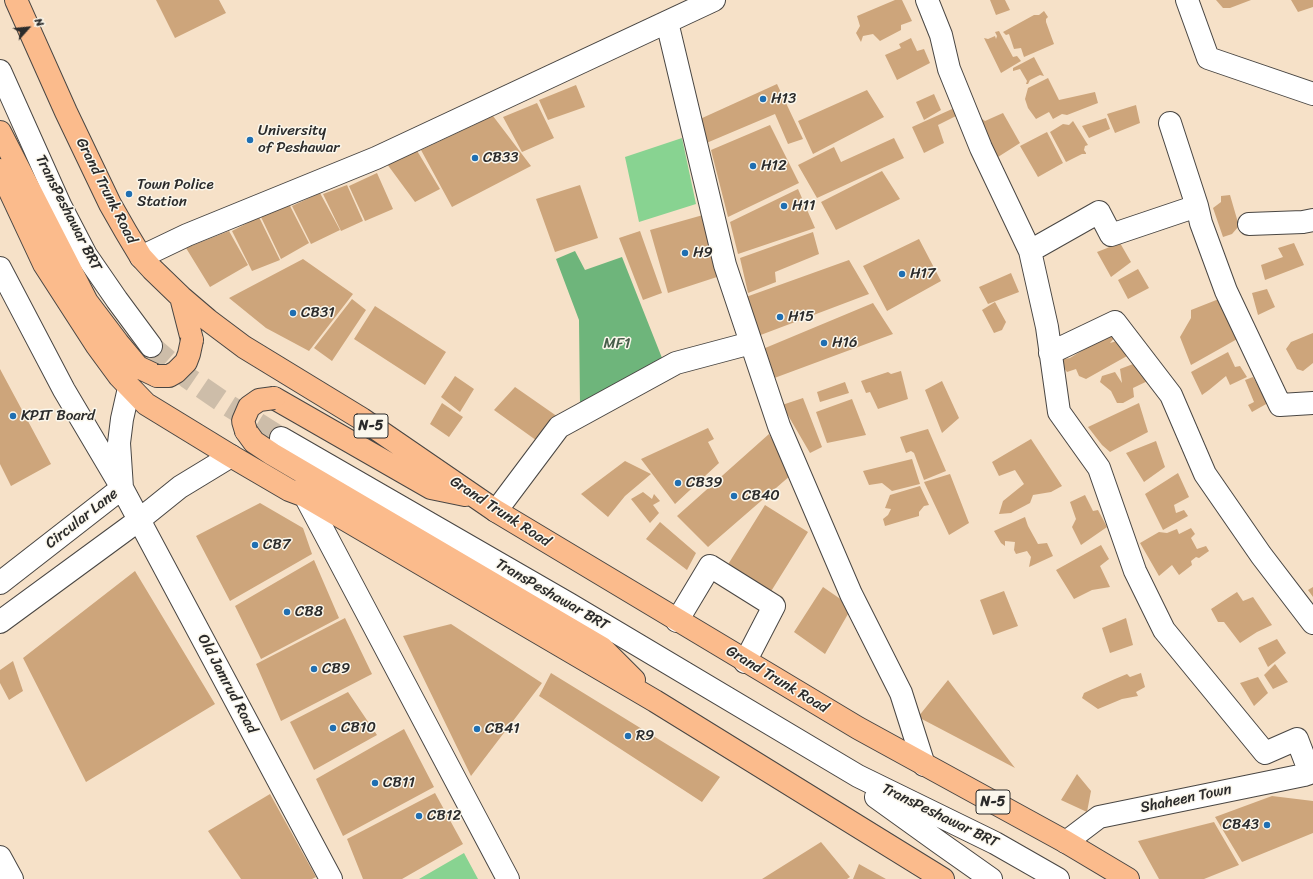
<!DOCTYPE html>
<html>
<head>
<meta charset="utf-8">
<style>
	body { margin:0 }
	#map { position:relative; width:1313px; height:879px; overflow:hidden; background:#f6e1c8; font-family:Sriracha,sans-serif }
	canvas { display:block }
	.north { position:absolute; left:8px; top:8px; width:40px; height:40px; -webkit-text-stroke:3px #fbf7ec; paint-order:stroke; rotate:63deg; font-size:11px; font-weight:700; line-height:16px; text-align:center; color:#2b2b2b }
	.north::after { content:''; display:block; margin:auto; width:14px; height:18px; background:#2b2b2b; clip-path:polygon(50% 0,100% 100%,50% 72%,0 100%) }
</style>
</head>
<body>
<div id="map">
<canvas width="1313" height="879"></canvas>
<div class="north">N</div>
</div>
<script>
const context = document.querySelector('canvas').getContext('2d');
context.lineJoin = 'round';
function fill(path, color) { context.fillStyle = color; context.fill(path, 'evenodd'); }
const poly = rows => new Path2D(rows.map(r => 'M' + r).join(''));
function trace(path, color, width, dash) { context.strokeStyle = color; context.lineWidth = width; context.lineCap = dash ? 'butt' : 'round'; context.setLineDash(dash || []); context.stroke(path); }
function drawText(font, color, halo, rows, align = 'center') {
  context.font = font + ' Sriracha,sans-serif'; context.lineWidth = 3; context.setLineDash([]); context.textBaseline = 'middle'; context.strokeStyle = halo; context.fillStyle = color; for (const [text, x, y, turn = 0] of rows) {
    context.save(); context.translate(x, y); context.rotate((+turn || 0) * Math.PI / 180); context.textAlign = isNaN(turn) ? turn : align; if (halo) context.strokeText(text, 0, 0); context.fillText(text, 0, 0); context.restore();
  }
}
fill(poly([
	[682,138,696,204,639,222,625,157],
	[464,853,478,879,419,879]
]), '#88d391');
fill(poly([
	[575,251,585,270,622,257,664,363,580,405,579,320,556,259]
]), '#6eb57b');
fill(poly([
	[156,0,219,0,226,13,175,38],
	[895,0,902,0,912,21,901,25,901,30,880,41,873,34,863,36,861,42,856,33,860,26,857,16],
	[990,0,1005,0,1010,10,996,15],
	[1216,0,1251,0,1230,8,1223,8],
	[1291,0,1313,0,1313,7,1298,12],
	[1044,11,1048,17,1046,19,1046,22,1054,44,1024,57,1021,48,1014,49,1009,34,1006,35,1003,32,1034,15,1039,15],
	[999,31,1013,57,1017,56,1021,61,1001,73,984,38,988,39,995,36,996,39,997,36,995,32],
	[911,38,917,51,924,49,930,63,897,80,885,55,901,48,899,44],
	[1034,57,1044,76,1040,75,1030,80,1028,84,1026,84,1027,81,1020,69,1013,71,1013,68],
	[1048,78,1059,100,1095,92,1098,103,1067,115,1062,114,1053,119,1049,112,1036,119,1028,108,1025,99,1028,88],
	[777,84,803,139,788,144,775,114,704,144,700,119],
	[576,85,585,107,548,120,539,100],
	[867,90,884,117,813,154,798,121],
	[934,94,941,110,924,120,916,102],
	[537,103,554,138,522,152,503,117],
	[961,105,965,135,956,116,938,125,944,143,924,153,912,127],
	[1136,105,1140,123,1115,133,1107,114],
	[1003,113,1020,143,998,157,987,138,980,120,982,119,985,121],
	[493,116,531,166,452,207,421,150],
	[1106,118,1110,129,1089,138,1082,126],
	[1073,121,1088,145,1085,146,1084,150,1086,153,1086,154,1082,154,1066,162,1050,132,1063,124,1069,125],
	[770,125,799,183,728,217,711,150],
	[1047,132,1063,163,1038,177,1020,146],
	[894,138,904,158,817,198,798,165,834,147,841,162],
	[416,149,440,189,415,202,387,164],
	[882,171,900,199,836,230,821,202],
	[377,173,393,209,365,221,349,186],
	[347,185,363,221,341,231,323,194],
	[580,185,598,238,555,252,536,199],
	[798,189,815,228,738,254,730,222],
	[320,193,340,230,311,244,292,206],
	[1230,195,1239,226,1232,234,1223,237,1213,208,1221,202,1221,196],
	[289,204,309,243,281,259,261,217],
	[703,215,720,276,668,293,650,230],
	[259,217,280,260,252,271,232,231],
	[229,231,248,265,210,287,186,248],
	[640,231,662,293,643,300,619,238],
	[813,232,819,254,775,272,776,282,748,293,740,258],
	[919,239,941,281,887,311,863,266],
	[1120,243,1131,262,1111,277,1097,252],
	[1294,243,1304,265,1265,280,1261,265,1283,257,1278,248],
	[303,259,353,294,309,351,266,328,229,298],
	[849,260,869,294,758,336,746,297],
	[1138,269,1149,288,1128,299,1118,280],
	[1011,273,1019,292,988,304,979,287],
	[1267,289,1275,307,1258,315,1252,293],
	[1224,297,1239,338,1191,365,1180,337,1191,318,1191,310],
	[352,299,366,310,332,361,314,348],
	[995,302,1006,322,1002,330,994,333,982,310],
	[873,303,893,334,769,380,758,351],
	[375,306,446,352,425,385,354,339],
	[1116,330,1115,337,1110,343,1124,339,1130,346,1127,356,1086,379,1079,376,1076,369,1067,372,1058,360,1070,358],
	[1313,333,1313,363,1303,371,1297,369,1286,349,1291,342],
	[1228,352,1235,367,1240,366,1247,377,1230,385,1226,376,1209,390,1202,395,1191,372],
	[1141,361,1154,378,1133,388,1134,397,1123,403,1117,403,1111,391,1100,382,1102,376,1115,372,1122,383,1120,369],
	[0,369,51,464,11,486,0,464],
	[901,371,908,399,878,409,870,392,866,393,861,381,888,372,891,374],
	[455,376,474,389,460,412,441,397],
	[1253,377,1268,403,1252,412,1248,405,1254,402,1245,380],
	[942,381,959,418,942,433,925,390],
	[845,382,849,393,820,402,817,392],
	[515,387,561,419,540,443,494,410],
	[803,398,822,447,810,453,782,405],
	[852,399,866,435,827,443,816,412],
	[442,403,463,417,449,437,430,424],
	[1139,403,1148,432,1110,452,1102,445,1088,427],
	[708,428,714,439,708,442,719,463,675,504,641,459],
	[928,429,946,471,924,480,914,453,911,451,906,453,900,437],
	[769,434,791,475,708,547,677,516],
	[1031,439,1062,486,1051,492,1033,495,1030,503,1011,513,999,514,1003,501,1024,484,1015,470,999,476,992,462],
	[1156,441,1165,467,1144,482,1126,453],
	[912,459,920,484,892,491,882,483,869,485,863,471],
	[625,461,651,474,625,496,608,517,581,494],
	[1178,473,1189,497,1174,505,1176,513,1184,510,1188,516,1163,530,1145,494],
	[950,474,969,523,949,535,924,482],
	[920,486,929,505,924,506,919,512,919,516,885,526,883,519,888,515,891,509,885,508,890,495],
	[643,492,652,499,654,494,660,501,653,505,659,513,650,523,631,499],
	[1085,495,1093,511,1098,510,1107,527,1081,545,1072,527,1076,519,1070,502],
	[260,503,303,528,312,554,230,601,196,536],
	[765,505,808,532,770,593,727,566],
	[1025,517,1028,526,1038,544,1047,543,1053,556,1029,567,1031,557,1027,551,1016,554,1014,550,1015,542,1005,541,1005,546,1001,543,994,531],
	[660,522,696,553,687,570,646,539],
	[1191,528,1195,534,1191,538,1197,549,1206,546,1209,551,1199,558,1196,557,1191,561,1192,565,1179,575,1172,565,1159,576,1140,543,1159,532,1167,533,1177,529,1179,534],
	[1101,545,1109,559,1100,566,1110,587,1092,590,1074,599,1056,570],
	[314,560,339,618,261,659,235,606],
	[135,571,215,704,86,782,23,658],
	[823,587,852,607,825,654,794,632],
	[1313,587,1313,597,1308,590],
	[1004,591,1018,626,993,635,980,600],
	[1237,592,1243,601,1253,597,1272,625,1257,632,1240,643,1224,622,1218,622,1211,609],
	[345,618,372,674,281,721,256,664],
	[1126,618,1133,645,1110,653,1102,628],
	[451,624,542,683,471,776,403,636],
	[1277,639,1286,653,1268,667,1258,648],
	[13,661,23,691,9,700,0,683,0,670],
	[1275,664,1288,682,1273,689,1264,675],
	[551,673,720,777,702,802,539,696],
	[1141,673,1145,687,1136,692,1138,696,1122,699,1098,709,1082,698,1084,693,1115,679,1127,674,1130,677],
	[1258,677,1268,693,1254,706,1240,683],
	[948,680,1015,768,918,717],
	[348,692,377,735,314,770,290,722],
	[404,729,434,787,343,836,316,779],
	[1077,774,1091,791,1087,812,1061,800],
	[435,793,463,844,402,879,363,879,347,839],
	[270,794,316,877,312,879,241,879,208,831],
	[1272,796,1313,801,1313,833,1242,862,1215,817],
	[1214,822,1239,865,1204,879,1159,879,1138,841],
	[821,842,850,877,847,879,762,879],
	[859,864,886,879,853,879]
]), '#cda57b');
trace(poly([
	[151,346,188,378,226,404,281,438]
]), '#cdbda9', 22, [22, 11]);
const minor = poly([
	[927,0,941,35,949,69,981,148,1030,251,1047,327,1059,412,1099,468,1135,571,1164,630,1265,753,1297,739,1310,773],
	[1187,0,1208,58,1313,94],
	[667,22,725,265,779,426,851,594,901,693,924,765],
	[0,71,60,205,86,255,117,300,151,346],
	[1170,123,1197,206,1201,223,1226,291,1280,405,1313,403],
	[1249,224,1303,222,1313,220],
	[1030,251,1099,212,1111,235,1197,206],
	[141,257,187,235,376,158,714,0],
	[0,268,64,390,122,488,331,879],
	[1050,353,1115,322,1171,395,1205,474,1261,555,1313,623],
	[281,438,569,604,858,776,995,843,1058,879],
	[305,496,508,879],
	[496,511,559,427,676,363,751,343],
	[0,583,122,488,119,443,122,419,129,388],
	[677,621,710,566,774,606,745,662],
	[0,622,139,520,180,487,231,456],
	[876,797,940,843,991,879],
	[1066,842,1099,817,1304,775,1313,772],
	[0,857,12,879]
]);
const highway = poly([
	[16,0,66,112,110,204,126,232,141,257,152,269,181,297,208,320,244,347,362,419,496,511,858,728,1066,842,1128,879],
	[0,132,87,302,118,343,138,367,157,376],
	[0,170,44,264,97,346,119,376,146,404,231,456,289,490,305,496,655,701,943,879],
	[181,297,192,340],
	[274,398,431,488,465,495],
	[246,431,254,442,272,454,602,648,634,680]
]);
trace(minor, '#494643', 24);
trace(highway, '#494643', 24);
trace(minor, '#fff', 22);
trace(highway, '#fbbb8c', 22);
const highwayBridge = poly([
	[157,376,169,376,176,372,186,362,189,354,192,340],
	[246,431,243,421,249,407,259,400,274,398]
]);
trace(highwayBridge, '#494643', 24, []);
trace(highwayBridge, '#fbbb8c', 22);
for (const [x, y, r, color] of [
	[763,99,4,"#1f6fb2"],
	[250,140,4,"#1f6fb2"],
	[475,158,4,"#1f6fb2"],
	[753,166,4,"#1f6fb2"],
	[129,194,4,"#1f6fb2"],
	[784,206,4,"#1f6fb2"],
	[685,253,4,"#1f6fb2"],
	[902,274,4,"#1f6fb2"],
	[293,313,4,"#1f6fb2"],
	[780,317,4,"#1f6fb2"],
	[824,343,4,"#1f6fb2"],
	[13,416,4,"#1f6fb2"],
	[678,483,4,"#1f6fb2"],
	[734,496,4,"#1f6fb2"],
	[255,545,4,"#1f6fb2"],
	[287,612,4,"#1f6fb2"],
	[314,669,4,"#1f6fb2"],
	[333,728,4,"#1f6fb2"],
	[477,729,4,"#1f6fb2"],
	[628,736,4,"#1f6fb2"],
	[375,783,4,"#1f6fb2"],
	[419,816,4,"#1f6fb2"],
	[1267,825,4,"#1f6fb2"]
]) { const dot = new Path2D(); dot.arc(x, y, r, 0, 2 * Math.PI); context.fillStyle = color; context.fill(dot); trace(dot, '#fbf7ec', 1.5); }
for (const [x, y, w] of [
	[371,426,34],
	[993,802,34]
]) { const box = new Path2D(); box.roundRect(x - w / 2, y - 12, w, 24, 3); context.fillStyle = '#fbf7ec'; context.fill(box); trace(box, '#2b2b2b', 1); }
drawText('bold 14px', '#2b2b2b', null, [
	["N-5",371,426],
	["N-5",993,802]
]);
drawText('15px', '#2b2b2b', '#fbf7ec', [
	["H13",771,99],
	["University",258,131],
	["of Peshawar",258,148],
	["CB33",483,158],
	["H12",761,166],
	["Town Police",137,185],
	["Station",137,202],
	["H11",792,206],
	["H9",693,253],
	["H17",910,274],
	["CB31",301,313],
	["H15",788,317],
	["H16",832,343],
	["KPIT Board",21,416],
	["CB39",686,483],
	["CB40",742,496],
	["CB7",263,545],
	["CB8",295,612],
	["CB9",322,669],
	["CB10",341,728],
	["CB41",485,729],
	["R9",636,736],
	["CB11",383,783],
	["CB12",427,816],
	["CB43",1259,825,"right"]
], 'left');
drawText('15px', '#2b2b2b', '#fbf7ec', [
	["Grand Trunk Road",106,191,63],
	["TransPeshawar BRT",68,213,63],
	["Grand Trunk Road",500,512,33],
	["Circular Lane",82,519,-38],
	["TransPeshawar BRT",552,595,30],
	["Grand Trunk Road",777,680,31],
	["Old Jamrud Road",227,684,62],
	["Shaheen Town",1186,799,-12],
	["TransPeshawar BRT",940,816,26]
]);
drawText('15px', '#475d4a', '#fbf7ec', [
	["MF1",617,344]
]);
</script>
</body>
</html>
